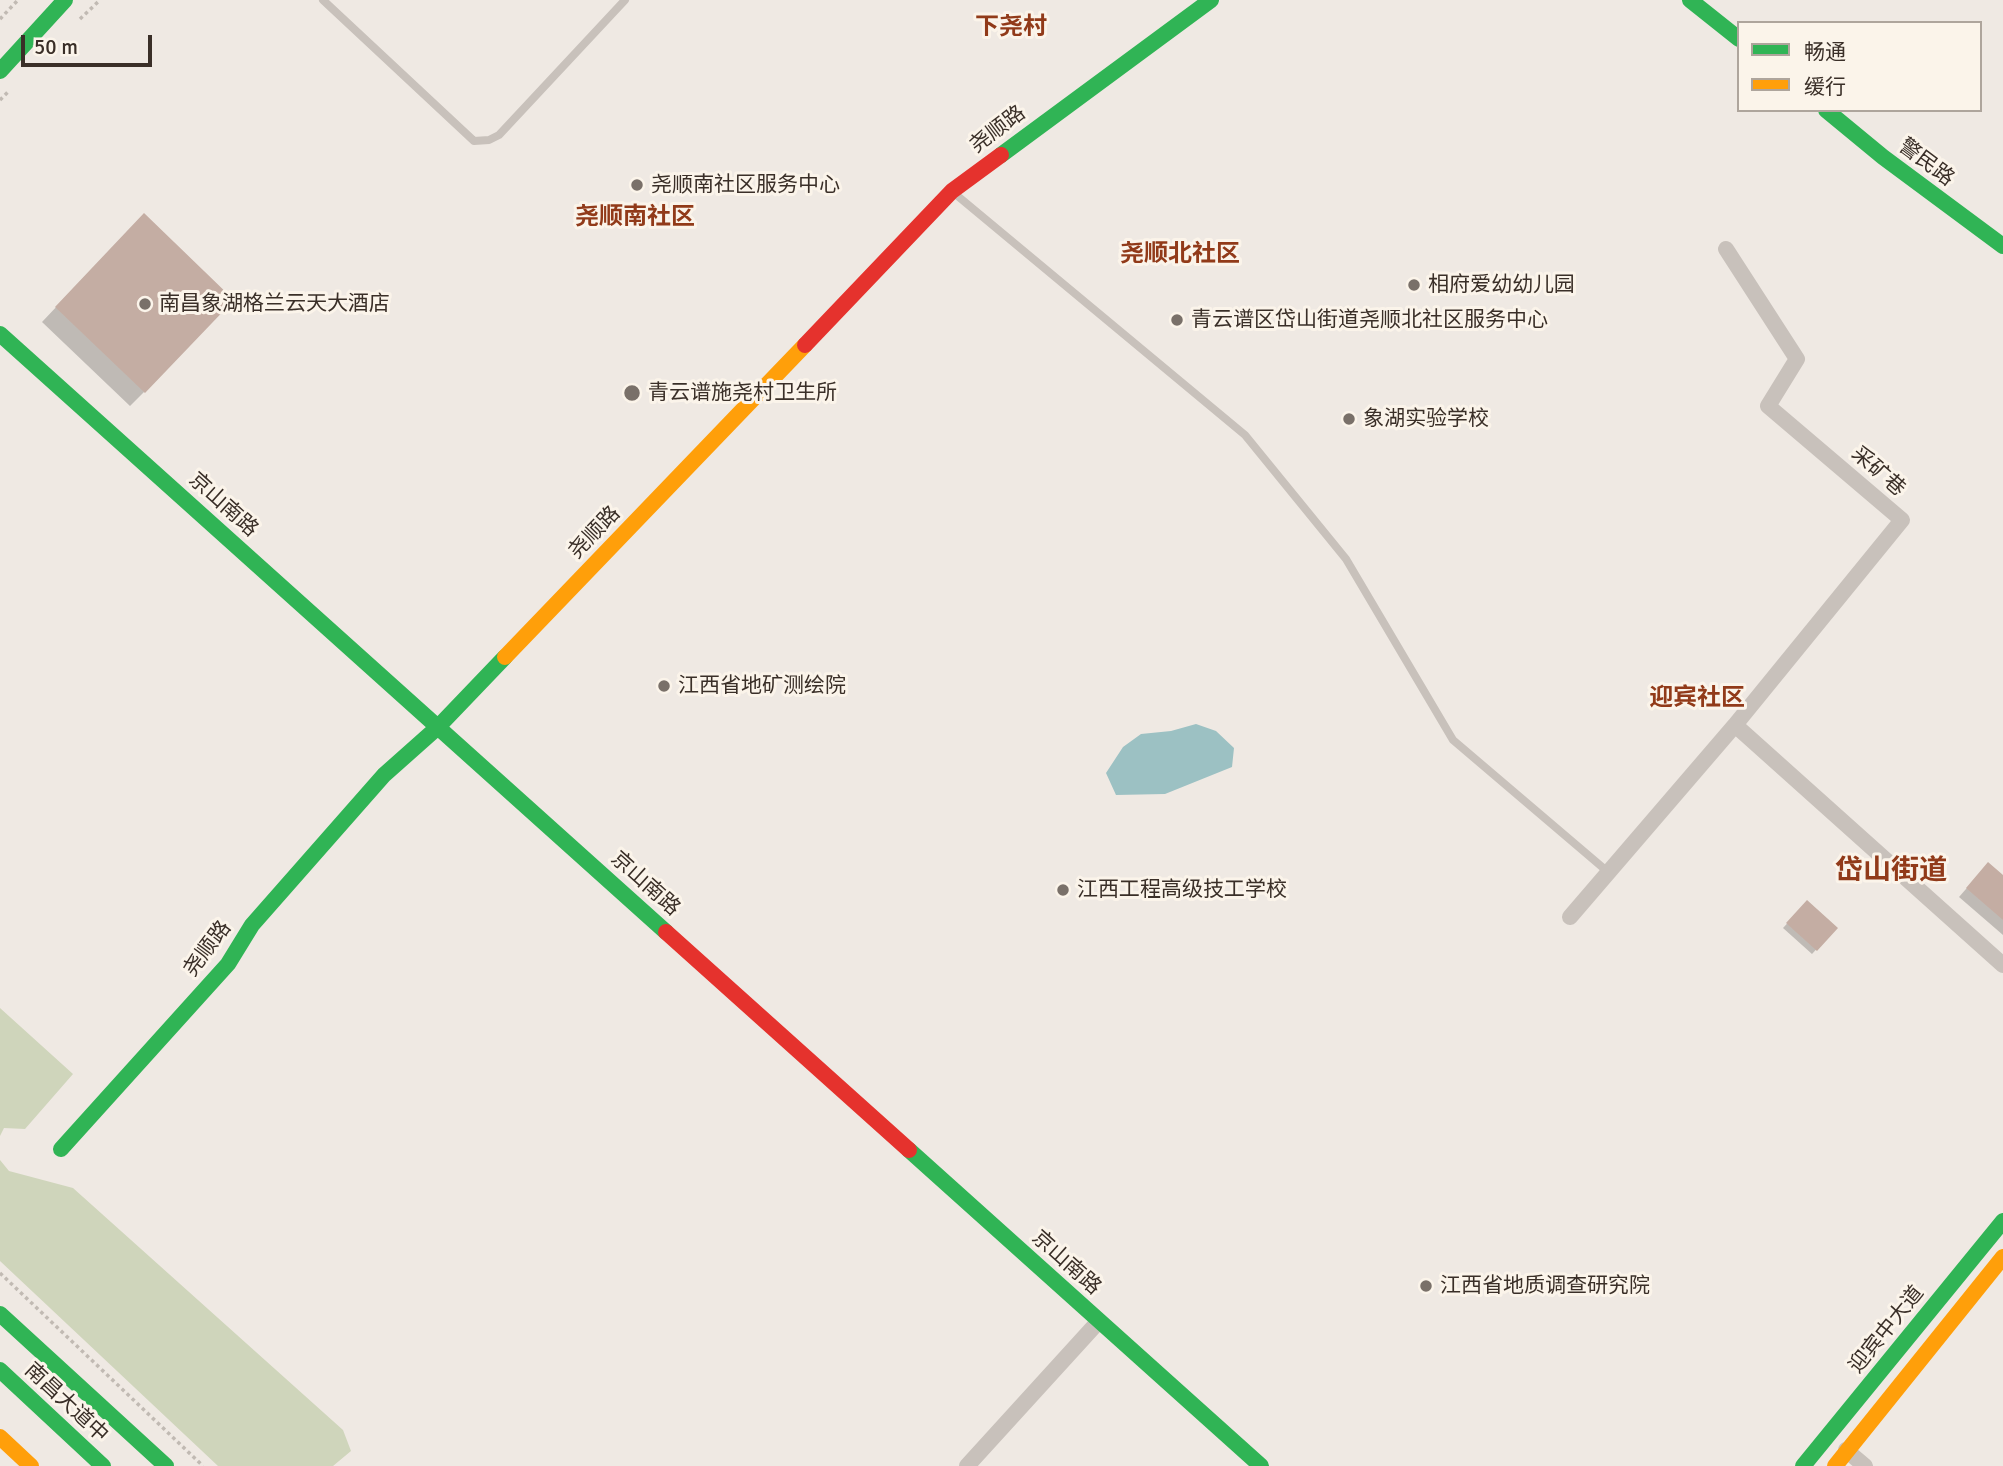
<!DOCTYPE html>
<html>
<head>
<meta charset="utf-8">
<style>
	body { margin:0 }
	#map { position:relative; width:2003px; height:1466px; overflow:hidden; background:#efe9e3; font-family:Signika,"Noto Sans SC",sans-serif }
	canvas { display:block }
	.legend { position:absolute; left:1737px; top:21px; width:245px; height:91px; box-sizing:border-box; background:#fbf4ea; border:2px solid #aea59c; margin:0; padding:9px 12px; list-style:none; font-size:21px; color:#3a2f28 }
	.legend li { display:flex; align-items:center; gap:14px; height:35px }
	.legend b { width:35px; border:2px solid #aea59c }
	.scale { position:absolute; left:21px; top:35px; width:131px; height:32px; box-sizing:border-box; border:4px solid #3a2f28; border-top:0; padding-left:9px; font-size:21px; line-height:24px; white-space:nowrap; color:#3a2f28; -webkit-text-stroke:5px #fbf4ea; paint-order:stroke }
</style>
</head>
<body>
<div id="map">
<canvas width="2003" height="1466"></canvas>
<ul class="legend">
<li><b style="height:9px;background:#30b455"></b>畅通</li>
<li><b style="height:9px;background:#ff9f0a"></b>缓行</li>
</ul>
<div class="scale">50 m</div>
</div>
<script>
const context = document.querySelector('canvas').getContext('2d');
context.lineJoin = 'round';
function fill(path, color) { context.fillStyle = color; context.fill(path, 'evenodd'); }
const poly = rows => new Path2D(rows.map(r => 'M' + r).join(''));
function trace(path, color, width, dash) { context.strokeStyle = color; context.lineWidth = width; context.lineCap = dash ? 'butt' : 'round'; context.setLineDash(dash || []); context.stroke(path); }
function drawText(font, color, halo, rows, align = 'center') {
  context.font = font + ' Signika,"Noto Sans SC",sans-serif'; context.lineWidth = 6; context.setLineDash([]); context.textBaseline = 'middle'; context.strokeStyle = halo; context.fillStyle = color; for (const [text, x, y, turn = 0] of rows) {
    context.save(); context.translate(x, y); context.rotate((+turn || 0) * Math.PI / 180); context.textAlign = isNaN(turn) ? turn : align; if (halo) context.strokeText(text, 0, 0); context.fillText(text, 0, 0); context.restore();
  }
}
fill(poly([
	[0,1008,73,1074,25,1129,4,1128,0,1136],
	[0,1160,9,1171,73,1188,343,1430,351,1451,333,1466,218,1466,0,1261]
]), '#cfd5bb');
fill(poly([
	[1196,724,1216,731,1234,748,1232,767,1165,794,1116,795,1106,773,1123,747,1141,734,1171,731]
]), '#9cc1c3');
fill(poly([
	[129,230,144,392,130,406,42,322],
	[1980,873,2003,878,2003,935,1959,897],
	[1807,902,1836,928,1812,954,1783,928]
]), '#0003');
fill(poly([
	[144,213,234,300,145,393,55,307],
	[1988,862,2003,875,2003,920,1966,888],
	[1807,900,1838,928,1817,951,1786,923]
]), '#c4ada3');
trace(poly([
	[0,19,18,0],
	[80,19,100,0],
	[0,100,8,92],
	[0,1273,203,1466]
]), '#c1bab3', 3.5, [3.5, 3.5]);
trace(poly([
	[323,0,474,141,489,140,499,135,625,0],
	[954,193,1245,435,1346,559,1453,740,1608,872]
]), '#c8c1bb', 8);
trace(poly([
	[1726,249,1797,359,1768,406,1902,520,1735,725],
	[1570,917,1735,725,2003,965],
	[1846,1450,1865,1466],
	[967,1466,1099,1321]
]), '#c8c1bb', 16);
trace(poly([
	[1690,0,1739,39],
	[0,71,65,0],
	[1826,110,1883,157,2003,246],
	[1001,155,1211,0],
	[0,334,666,932],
	[61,1149,228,964,252,925,384,775,438,727,505,657],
	[909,1150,1261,1466],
	[0,1314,166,1466],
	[0,1370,103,1466],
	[1803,1466,2003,1221]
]), '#30b455', 16);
trace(poly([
	[505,657,805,345],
	[0,1437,31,1466],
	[1835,1466,2003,1257]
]), '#ff9f0a', 16);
trace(poly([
	[805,345,952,191,1001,155],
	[666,932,909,1150]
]), '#e5322d', 16);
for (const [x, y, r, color] of [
	[637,185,7,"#797069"],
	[1414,285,7,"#797069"],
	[145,304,7,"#797069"],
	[1177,320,7,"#797069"],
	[632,393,9,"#797069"],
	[1349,419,7,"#797069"],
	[664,686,7,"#797069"],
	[1063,890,7,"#797069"],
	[1426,1286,7,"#797069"]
]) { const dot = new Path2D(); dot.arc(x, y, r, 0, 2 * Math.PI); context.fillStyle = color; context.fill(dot); trace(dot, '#fbf4ea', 2.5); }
drawText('21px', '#3a2f28', '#fbf4ea', [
	["尧顺路",998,130,-37],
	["警民路",1926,163,37],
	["采矿巷",1878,472,41],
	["京山南路",223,505,42],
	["尧顺路",595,533,-46],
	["京山南路",645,884,42],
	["尧顺路",208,949,-53],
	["京山南路",1066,1263,42],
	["迎宾中大道",1887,1330,-51],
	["南昌大道中",66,1403,43]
]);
drawText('21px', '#3a2f28', '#fbf4ea', [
	["尧顺南社区服务中心",651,185],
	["相府爱幼幼儿园",1428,285],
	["南昌象湖格兰云天大酒店",159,304],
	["青云谱区岱山街道尧顺北社区服务中心",1191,320],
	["青云谱施尧村卫生所",648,393],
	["象湖实验学校",1363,419],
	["江西省地矿测绘院",678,686],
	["江西工程高级技工学校",1077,890],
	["江西省地质调查研究院",1440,1286]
], 'left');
drawText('bold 24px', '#913a19', '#fbf4ea', [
	["下尧村",1011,28],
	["尧顺南社区",635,218],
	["尧顺北社区",1180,255],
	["迎宾社区",1697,699]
]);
drawText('bold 28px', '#913a19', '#fbf4ea', [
	["岱山街道",1891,872]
]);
</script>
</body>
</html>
